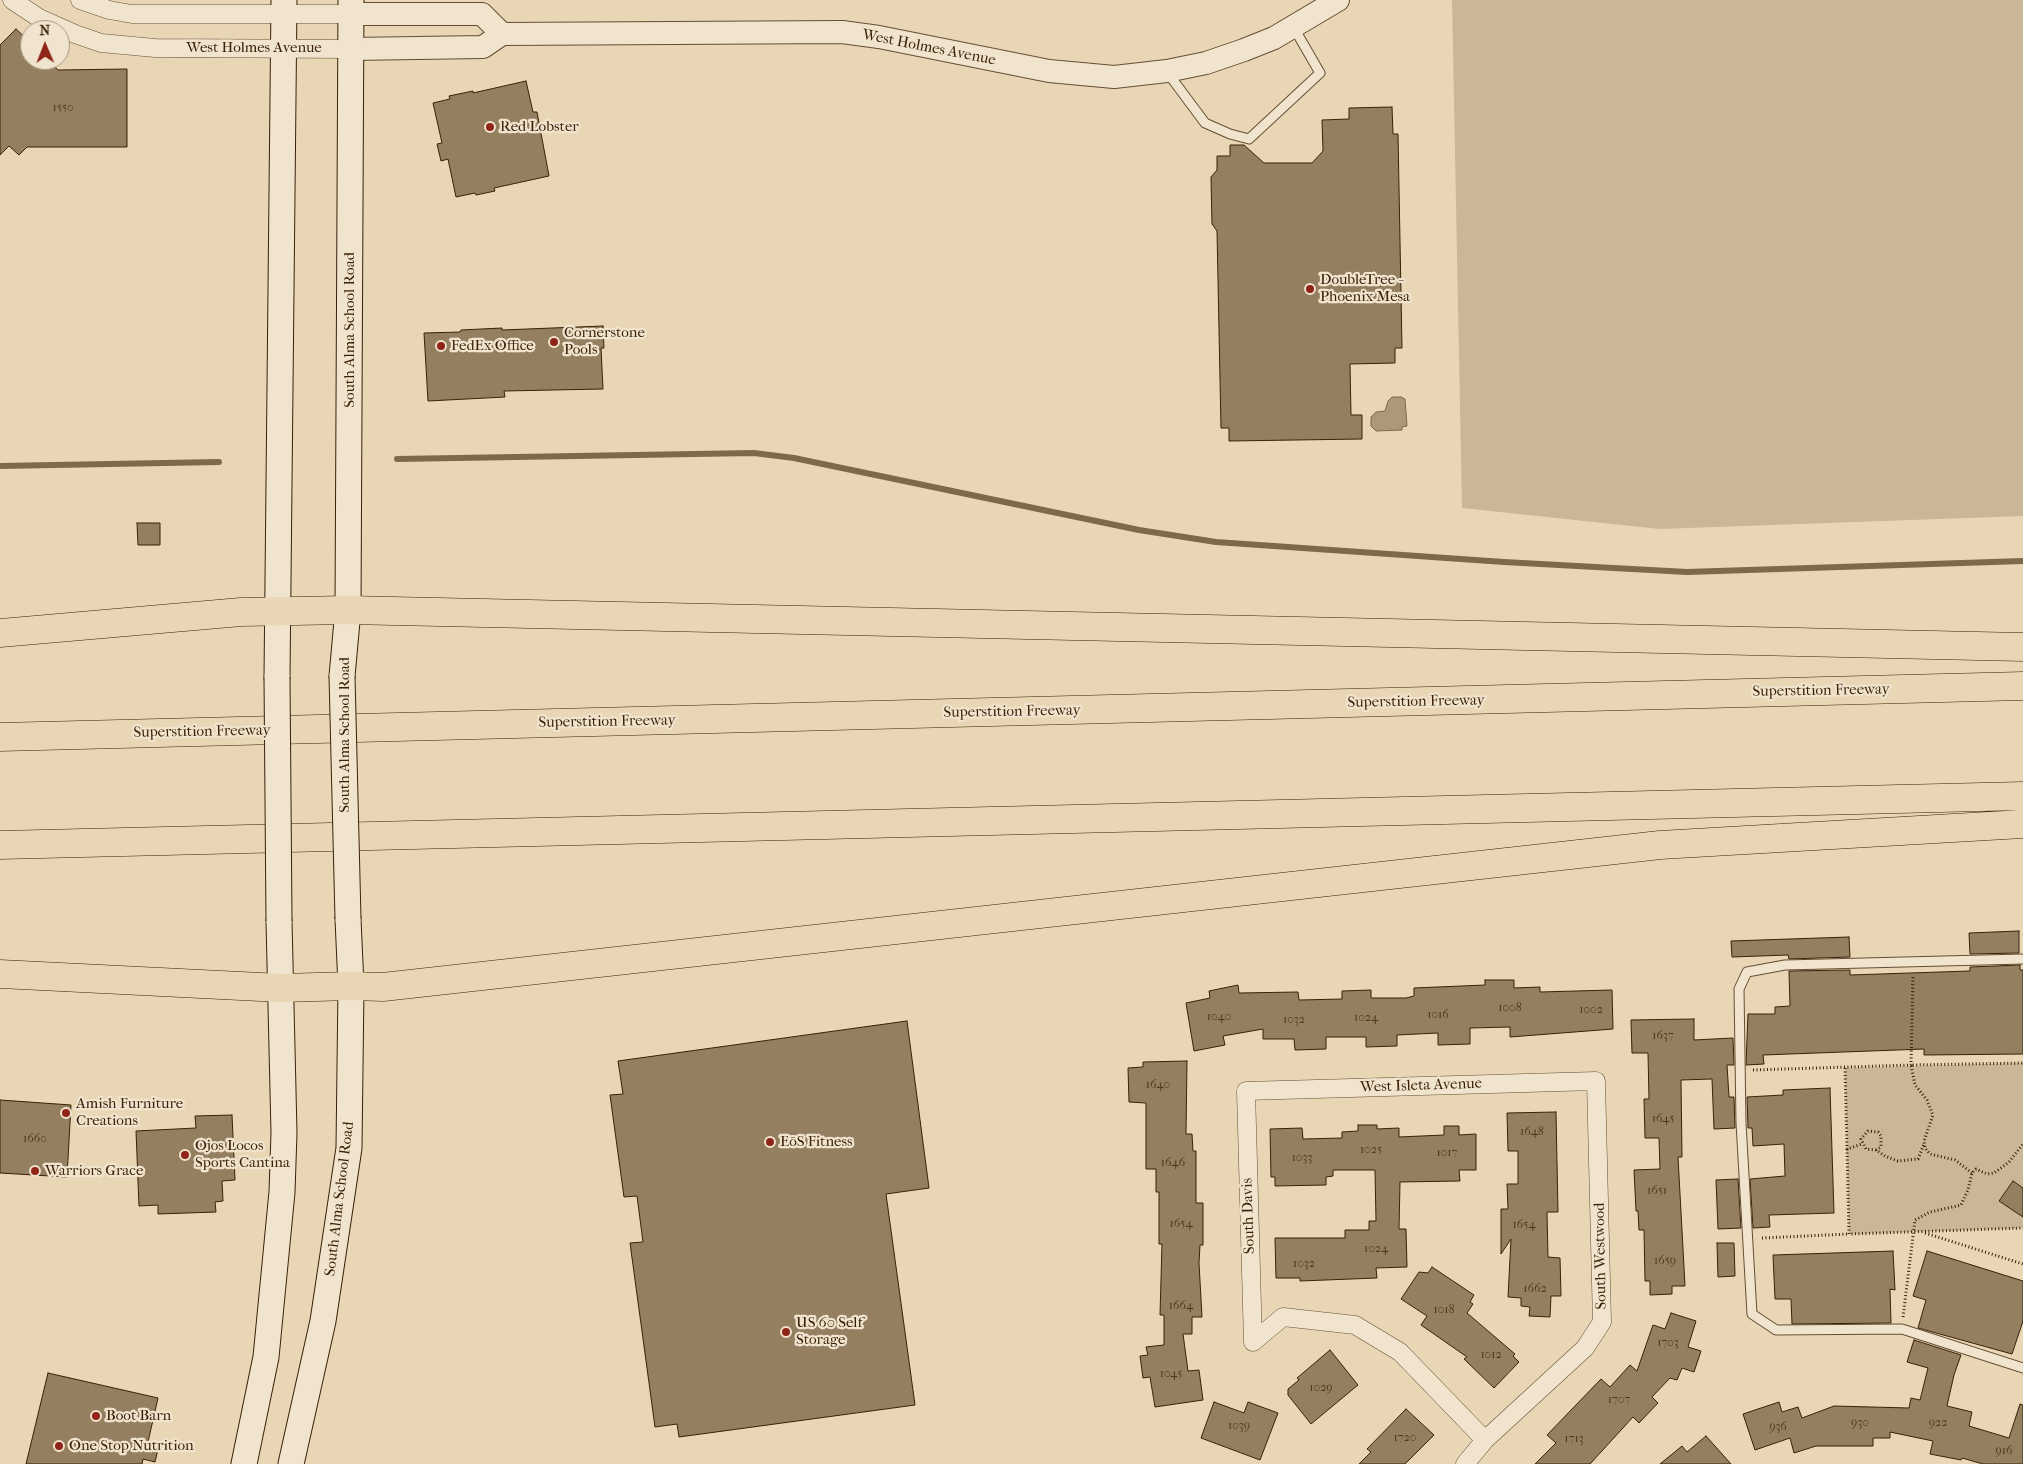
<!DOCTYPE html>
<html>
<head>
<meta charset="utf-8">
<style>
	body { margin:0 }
	#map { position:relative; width:2023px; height:1464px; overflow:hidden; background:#e8d6b5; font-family:"IM FELL French Canon",serif }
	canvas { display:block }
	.north { position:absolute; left:20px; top:20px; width:50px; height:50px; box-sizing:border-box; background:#f0e4cf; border:1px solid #a7967f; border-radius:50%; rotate:359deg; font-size:14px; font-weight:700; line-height:20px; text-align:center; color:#3a2107 }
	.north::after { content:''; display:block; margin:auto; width:18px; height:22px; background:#8f2418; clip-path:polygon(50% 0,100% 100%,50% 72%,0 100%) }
</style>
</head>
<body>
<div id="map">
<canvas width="2023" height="1464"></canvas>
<div class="north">N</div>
</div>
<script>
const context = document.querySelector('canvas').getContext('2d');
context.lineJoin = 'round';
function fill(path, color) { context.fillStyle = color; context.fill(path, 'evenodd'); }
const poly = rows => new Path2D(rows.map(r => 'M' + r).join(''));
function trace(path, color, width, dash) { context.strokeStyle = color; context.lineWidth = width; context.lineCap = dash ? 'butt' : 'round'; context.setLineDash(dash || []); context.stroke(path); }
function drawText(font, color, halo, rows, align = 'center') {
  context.font = font + ' "IM FELL French Canon",serif'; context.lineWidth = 4.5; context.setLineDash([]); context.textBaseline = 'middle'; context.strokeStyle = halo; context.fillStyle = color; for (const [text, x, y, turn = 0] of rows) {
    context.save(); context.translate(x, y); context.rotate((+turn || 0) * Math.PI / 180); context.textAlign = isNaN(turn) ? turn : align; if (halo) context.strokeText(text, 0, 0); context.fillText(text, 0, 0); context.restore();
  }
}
fill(poly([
	[1452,0,2023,0,2023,516,1660,529,1462,508],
	[2023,1063,2023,1228,1849,1234,1845,1068]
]), '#cab797');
const water = poly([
	[1401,397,1405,399,1407,426,1402,427,1402,430,1376,431,1371,426,1371,417,1376,412,1385,411,1388,401,1392,397,1401,397]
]);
fill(water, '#ad987a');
trace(water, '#7f684c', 1);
trace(poly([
	[397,459,754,453,794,458,1139,530,1216,542,1504,562,1687,572,2023,561],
	[0,466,219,462]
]), '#7f684c', 6);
const building = poly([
	[16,29,30,42,30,60,48,60,58,70,127,69,127,147,27,147,19,155,9,146,0,155,0,45,16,29],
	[526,81,533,112,537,112,549,176,494,188,495,191,476,195,475,193,456,197,448,159,441,161,437,144,442,143,433,103,450,99,449,96,473,91,473,93,526,81],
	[1392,107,1393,134,1398,134,1402,348,1395,348,1395,363,1350,364,1351,415,1362,415,1362,439,1229,441,1229,428,1221,428,1217,231,1212,224,1211,177,1217,170,1217,156,1230,156,1230,145,1244,145,1264,163,1312,163,1323,151,1322,120,1349,119,1349,108,1392,107],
	[603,326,604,348,601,348,603,389,504,391,505,397,428,401,424,333,460,332,461,330,502,328,502,330,603,326],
	[137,523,160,523,160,545,138,545,137,523],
	[2019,931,2019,953,1970,954,1969,933,2019,931],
	[1849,937,1850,957,1789,959,1788,955,1732,957,1731,941,1849,937],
	[2020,965,2020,970,2023,970,2023,1054,1924,1055,1924,1049,1763,1055,1764,1064,1746,1065,1748,1014,1775,1014,1775,1007,1790,1006,1789,971,1850,970,1850,975,1970,971,1970,967,2020,965],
	[1485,980,1514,980,1514,988,1540,987,1540,992,1612,990,1613,1029,1510,1037,1510,1027,1470,1028,1470,1044,1438,1045,1438,1033,1397,1035,1397,1046,1366,1047,1366,1037,1326,1037,1326,1049,1295,1050,1294,1039,1263,1039,1263,1029,1223,1036,1225,1045,1194,1051,1186,1003,1210,998,1209,991,1238,985,1239,993,1298,992,1299,1000,1342,999,1342,991,1371,990,1371,998,1406,998,1414,996,1414,988,1485,985,1485,980],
	[1694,1019,1694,1040,1733,1038,1734,1065,1727,1065,1729,1097,1734,1097,1735,1128,1714,1129,1712,1079,1681,1080,1682,1157,1678,1157,1685,1286,1672,1286,1672,1294,1650,1295,1650,1281,1645,1281,1644,1230,1639,1230,1638,1211,1636,1211,1634,1170,1660,1169,1659,1138,1645,1138,1644,1099,1649,1099,1648,1053,1632,1053,1631,1020,1694,1019],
	[907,1021,929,1188,886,1194,915,1405,679,1437,677,1424,655,1427,630,1243,643,1242,637,1196,624,1197,610,1095,623,1094,618,1061,907,1021],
	[1187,1061,1186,1134,1192,1134,1193,1151,1196,1151,1196,1203,1203,1203,1203,1245,1200,1245,1199,1263,1202,1317,1192,1317,1192,1334,1183,1334,1188,1371,1199,1370,1203,1400,1155,1407,1150,1377,1143,1378,1140,1356,1148,1355,1146,1347,1164,1345,1164,1315,1160,1315,1162,1244,1159,1244,1159,1192,1156,1192,1156,1169,1146,1169,1146,1103,1129,1102,1128,1068,1143,1067,1143,1062,1187,1061],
	[1830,1088,1834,1213,1769,1215,1770,1227,1753,1228,1750,1179,1785,1176,1784,1144,1753,1146,1752,1128,1748,1128,1747,1097,1783,1095,1783,1090,1830,1088],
	[0,1100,71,1105,67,1177,0,1173,0,1100],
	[1556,1112,1558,1212,1547,1212,1548,1257,1560,1258,1561,1296,1551,1296,1550,1317,1529,1316,1530,1307,1521,1306,1521,1298,1508,1297,1511,1239,1501,1254,1501,1209,1508,1209,1507,1184,1518,1184,1518,1151,1508,1151,1507,1113,1556,1112],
	[232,1115,235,1180,222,1181,223,1201,215,1202,216,1212,158,1214,158,1205,139,1206,136,1131,196,1128,195,1116,232,1115],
	[1358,1125,1377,1125,1377,1129,1399,1128,1399,1137,1444,1135,1444,1126,1459,1126,1459,1135,1476,1134,1476,1170,1459,1170,1460,1181,1400,1182,1399,1229,1406,1229,1407,1267,1376,1268,1377,1278,1300,1281,1300,1278,1276,1278,1275,1238,1345,1238,1345,1230,1369,1230,1369,1221,1376,1221,1375,1170,1333,1170,1333,1176,1326,1177,1326,1185,1275,1186,1275,1177,1271,1177,1270,1129,1302,1128,1303,1139,1342,1138,1342,1132,1358,1131,1358,1125],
	[1738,1179,1741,1228,1718,1229,1716,1180,1738,1179],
	[2013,1181,2023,1188,2023,1217,1999,1201,2013,1181],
	[1717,1243,1734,1243,1735,1276,1718,1277,1717,1243],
	[1893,1251,1895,1290,1890,1289,1891,1323,1792,1324,1791,1299,1775,1299,1773,1255,1893,1251],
	[1927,1251,2023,1281,2023,1321,2012,1354,1918,1328,1926,1300,1913,1296,1927,1251],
	[1432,1267,1474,1295,1470,1302,1473,1304,1467,1313,1515,1354,1513,1356,1519,1362,1494,1388,1464,1359,1467,1357,1421,1325,1427,1316,1401,1299,1419,1272,1428,1273,1432,1267],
	[1671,1313,1696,1321,1688,1347,1701,1351,1694,1372,1682,1368,1677,1380,1670,1378,1652,1397,1658,1403,1639,1423,1633,1417,1590,1464,1535,1464,1556,1443,1547,1435,1601,1379,1610,1387,1630,1365,1637,1371,1653,1325,1665,1329,1671,1313],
	[1914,1340,1961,1355,1954,1375,1947,1406,1972,1412,1969,1426,2009,1438,2020,1404,2023,1405,2023,1464,1983,1464,1962,1458,1961,1460,1930,1454,1933,1441,1890,1432,1890,1438,1873,1438,1873,1446,1816,1446,1794,1453,1790,1438,1755,1450,1743,1414,1779,1402,1782,1412,1798,1407,1802,1418,1834,1406,1909,1408,1911,1398,1920,1400,1928,1368,1907,1362,1914,1340],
	[1330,1350,1358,1385,1311,1424,1288,1395,1288,1389,1299,1380,1297,1378,1330,1350],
	[48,1373,158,1398,148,1442,159,1445,155,1462,143,1459,142,1464,26,1464,48,1373],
	[1214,1402,1244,1413,1248,1402,1278,1413,1260,1460,1201,1438,1214,1402],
	[1406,1409,1434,1435,1405,1464,1359,1464,1371,1452,1367,1449,1406,1409],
	[1706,1436,1731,1464,1660,1464,1682,1446,1687,1452,1706,1436]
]);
fill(building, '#947f61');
trace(building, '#3a2107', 1);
const service = poly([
	[1167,72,1205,123,1230,134,1249,139,1320,73,1294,28],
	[2023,959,1785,965,1747,972,1739,989,1741,1123,1752,1314,1776,1330,1902,1329,2023,1368]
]);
const minor = poly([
	[12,0,39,18,75,34,101,43,155,48,351,49],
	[80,0,109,10,132,14,351,14],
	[1253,1342,1246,1091,1596,1081,1602,1322,1585,1348,1485,1440,1465,1464],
	[1253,1342,1283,1317,1355,1325,1400,1352,1485,1440]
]);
const tertiary = poly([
	[351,14,482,14,502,34],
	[351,49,483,47,502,34,842,32,879,37,1049,71,1114,77,1167,71,1206,63,1244,50,1274,38,1338,0]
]);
const secondary = poly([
	[342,676,348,610,351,0],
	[277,677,284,0],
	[244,1464,266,1357,282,1192,284,1133,279,921],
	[291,1464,323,1321,349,1148,351,986,348,919]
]);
const motorway = poly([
	[0,633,241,612,348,610,2023,647],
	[0,737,2023,686],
	[0,845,2023,796],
	[0,974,281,988,351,986,383,987,1660,845,2023,824]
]);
trace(service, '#664e32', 11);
trace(minor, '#664e32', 19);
trace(tertiary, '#664e32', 24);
trace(secondary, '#3a2107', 27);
trace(motorway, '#3a2107', 29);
trace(poly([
	[1845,1068,1847,1149,1862,1144],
	[1753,1070,1911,1065,1913,975],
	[1847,1149,1849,1234,2023,1228],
	[1876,1150,1881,1147,1881,1136,1878,1132,1868,1131,1861,1139,1866,1149,1876,1150,1885,1156,1898,1161,1918,1159,1924,1144],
	[1972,1173,1955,1160,1930,1154,1925,1148,1924,1141,1933,1115,1927,1100,1915,1085,1911,1065,2023,1063],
	[1925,1233,2023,1264],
	[1762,1238,1849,1234],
	[1903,1317,1915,1220,1930,1212,1961,1205,1968,1190,1972,1173,1976,1169,1987,1174,1994,1173,2009,1162,2023,1144]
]), '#3a2107', 3, [1, 2.5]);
trace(service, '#f0e4cf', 9);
trace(minor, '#f0e4cf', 18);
trace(tertiary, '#f0e4cf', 22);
trace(secondary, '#f0e4cf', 25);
trace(motorway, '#e8d6b5', 28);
const secondaryBridge = poly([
	[342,676,348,919],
	[277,677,279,921]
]);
trace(secondaryBridge, '#3a2107', 27, []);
trace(secondaryBridge, '#f0e4cf', 25);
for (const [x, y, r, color] of [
	[490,127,5,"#8f2418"],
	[1310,289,5,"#8f2418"],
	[554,342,5,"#8f2418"],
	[441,346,5,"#8f2418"],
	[66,1113,5,"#8f2418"],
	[770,1142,5,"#8f2418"],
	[185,1155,5,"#8f2418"],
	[35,1171,5,"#8f2418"],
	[786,1332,5,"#8f2418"],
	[96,1416,5,"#8f2418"],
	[59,1446,5,"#8f2418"]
]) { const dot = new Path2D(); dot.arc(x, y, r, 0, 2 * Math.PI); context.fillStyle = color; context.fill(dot); trace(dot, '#f0e4cf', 2); }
drawText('12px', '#50381e', null, [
	["1550",63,108],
	["1008",1510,1008],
	["1002",1591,1010],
	["1016",1438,1015],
	["1040",1219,1017],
	["1024",1366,1018],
	["1032",1294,1020],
	["1637",1663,1036],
	["1640",1158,1085],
	["1645",1663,1119],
	["1648",1532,1132],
	["1660",35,1139],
	["1025",1371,1150],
	["1017",1447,1153],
	["1033",1302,1158],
	["1646",1173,1163],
	["1651",1657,1191],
	["1654",1181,1224],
	["1654",1524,1225],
	["1024",1376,1249],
	["1659",1665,1261],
	["1032",1304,1264],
	["1662",1535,1289],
	["1664",1181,1306],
	["1018",1444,1310],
	["1703",1668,1343],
	["1012",1491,1355],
	["1045",1171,1374],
	["1029",1321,1388],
	["1707",1619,1400],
	["930",1860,1423],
	["922",1938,1423],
	["1039",1239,1426],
	["936",1778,1427],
	["1720",1405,1438],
	["1713",1574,1439],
	["916",2004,1451]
]);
drawText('15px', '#3a2107', '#f0e4cf', [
	["West Holmes Avenue",254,48],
	["West Holmes Avenue",929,48,11],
	["South Alma School Road",350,330,-90],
	["Superstition Freeway",1821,691,-1],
	["Superstition Freeway",1416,702,-1],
	["Superstition Freeway",1012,712,-1],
	["Superstition Freeway",607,722,-1],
	["Superstition Freeway",202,732,-1],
	["South Alma School Road",345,735,-90],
	["West Isleta Avenue",1421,1086,-2],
	["South Alma School Road",340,1199,-83],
	["South Davis",1249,1216,-92],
	["South Westwood",1601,1256,-91]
]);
drawText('15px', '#3a2107', '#f0e4cf', [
	["Red Lobster",500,127],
	["DoubleTree -",1320,280],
	["Phoenix Mesa",1320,297],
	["Cornerstone",564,333],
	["Pools",564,350],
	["FedEx Office",451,346],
	["Amish Furniture",76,1104],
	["Creations",76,1121],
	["EōS Fitness",780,1142],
	["Ojos Locos",195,1146],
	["Sports Cantina",195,1163],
	["Warriors Grace",45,1171],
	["US 60 Self",796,1323],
	["Storage",796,1340],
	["Boot Barn",106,1416],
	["One Stop Nutrition",69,1446]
], 'left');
</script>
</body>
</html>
